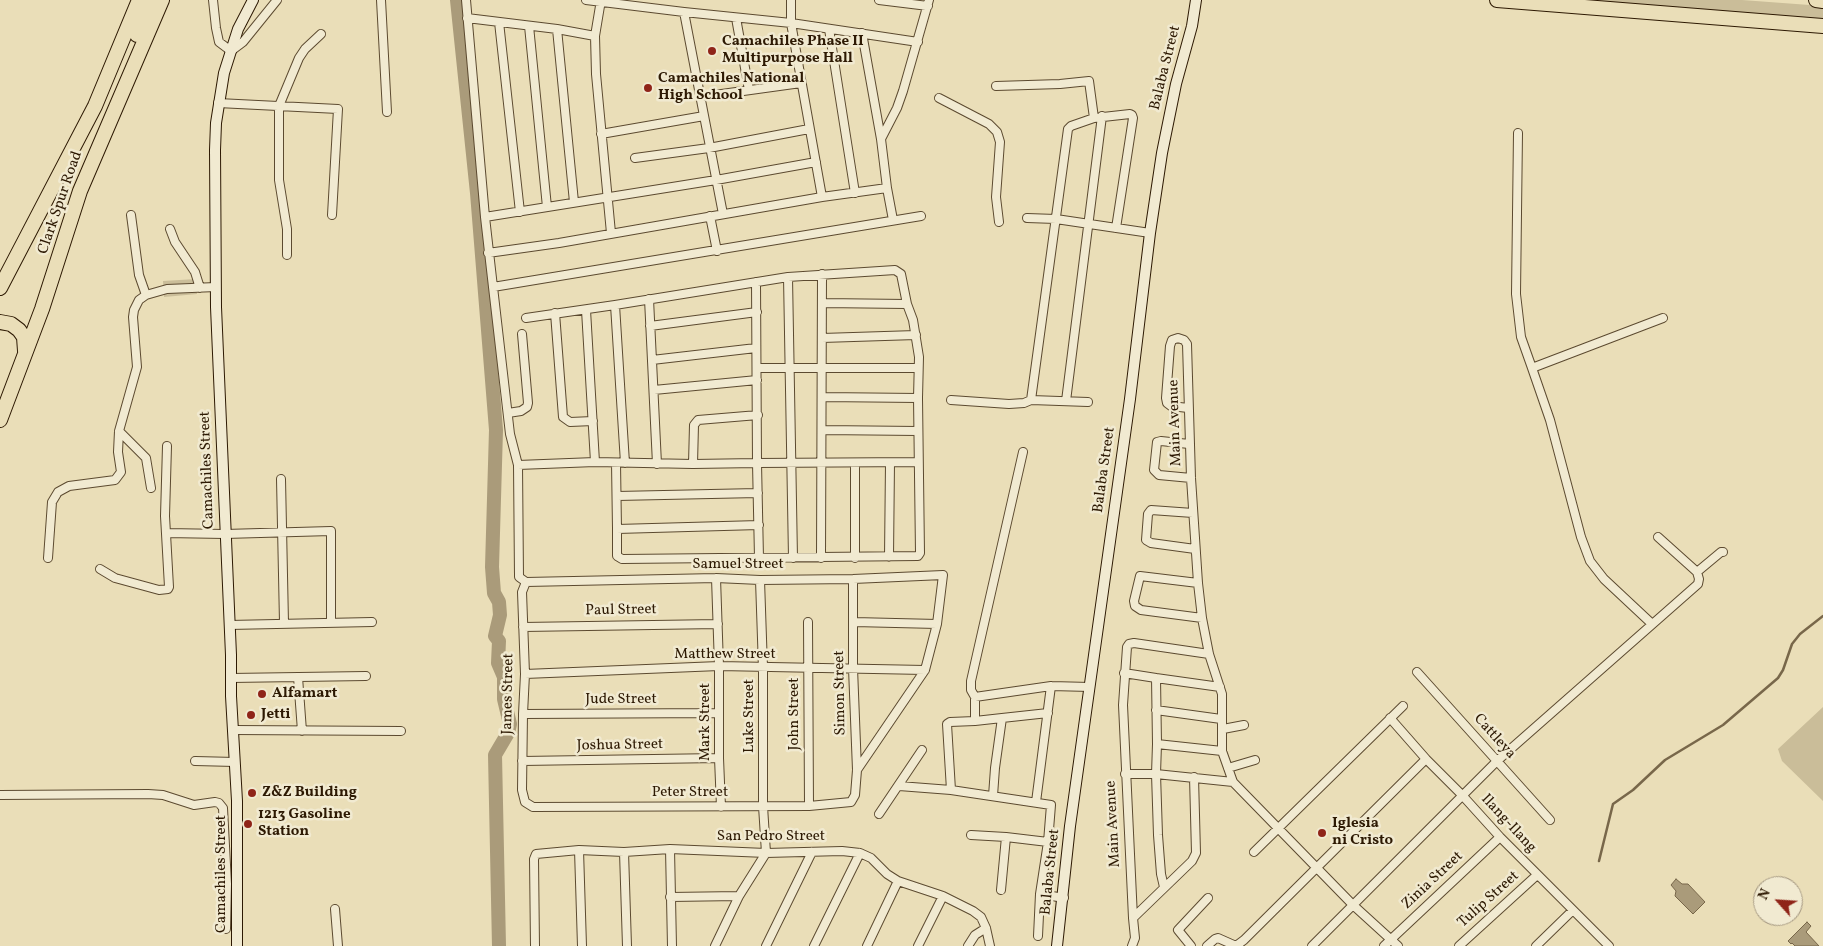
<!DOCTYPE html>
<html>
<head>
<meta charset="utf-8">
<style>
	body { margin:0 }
	#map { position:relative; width:1823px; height:946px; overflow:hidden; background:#eadeb8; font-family:Vollkorn,serif }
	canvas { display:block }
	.north { position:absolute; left:1753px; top:876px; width:50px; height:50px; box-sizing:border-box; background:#f1ead1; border:1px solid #a3967f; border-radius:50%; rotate:296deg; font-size:14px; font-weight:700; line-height:20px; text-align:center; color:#2d1903 }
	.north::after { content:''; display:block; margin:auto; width:18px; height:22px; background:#8f2418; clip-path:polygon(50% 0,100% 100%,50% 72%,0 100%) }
</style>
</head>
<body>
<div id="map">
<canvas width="1823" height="946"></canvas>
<div class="north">N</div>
</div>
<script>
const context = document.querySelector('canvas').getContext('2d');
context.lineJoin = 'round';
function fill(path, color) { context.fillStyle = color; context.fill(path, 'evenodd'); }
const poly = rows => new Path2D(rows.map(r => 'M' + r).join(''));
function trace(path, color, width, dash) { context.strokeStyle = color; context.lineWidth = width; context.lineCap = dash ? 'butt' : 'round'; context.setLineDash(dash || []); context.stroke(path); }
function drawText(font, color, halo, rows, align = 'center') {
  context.font = font + ' Vollkorn,serif'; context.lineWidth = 5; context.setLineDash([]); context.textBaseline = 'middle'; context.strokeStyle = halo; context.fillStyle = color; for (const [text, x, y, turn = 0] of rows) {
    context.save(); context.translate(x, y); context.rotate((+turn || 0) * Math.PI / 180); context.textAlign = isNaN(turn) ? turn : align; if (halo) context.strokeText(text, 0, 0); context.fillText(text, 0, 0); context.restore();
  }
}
fill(poly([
	[1530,0,1742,0,1823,6,1823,22],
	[196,279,197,294,164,297,163,281],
	[1823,707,1823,801,1782,761,1778,749]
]), '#cabd99');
const water = poly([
	[1676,879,1682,884,1688,884,1705,902,1693,914,1675,896,1676,891,1671,885,1676,879],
	[1807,922,1811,926,1806,932,1819,946,1795,946,1792,943,1791,944,1788,941,1807,922]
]);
fill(water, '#aa9b7a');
trace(water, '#78674a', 1);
trace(poly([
	[1599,861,1613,804,1633,790,1665,760,1723,725,1778,678,1783,670,1792,644,1800,634,1823,616]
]), '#78674a', 2.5);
trace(poly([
	[457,0,477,193,496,430,492,567,494,593,499,602,500,615,495,636,499,641,498,663,504,677,504,699,510,724,508,733,495,755,499,946]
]), '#aa9b7a', 14);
const street = poly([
	[213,0,216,28,219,42,231,51,243,42,277,0],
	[381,0,387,112],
	[466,0,485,217,493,287,921,216],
	[586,0,684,12,791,23,918,42],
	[601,0,595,36,596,74,611,233],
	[791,0,791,23,822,197],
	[879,0,928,6],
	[684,12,723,214],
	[467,18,557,29,595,36],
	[736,18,749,90],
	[499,22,520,212],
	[529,26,547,207],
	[557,29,574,202],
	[829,29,855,193],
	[862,33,881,139],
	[996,86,1060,84,1089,81,1094,118],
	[700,97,801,83],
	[939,98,989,124,997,132,1000,142,996,197,999,222],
	[218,103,338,109,332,215],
	[1518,133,1516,294,1521,337,1532,368],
	[601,134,704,116],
	[635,158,709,148,809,129],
	[131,215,139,275,146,295,167,289,216,287],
	[710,216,717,251],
	[485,217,716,180,816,162],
	[1027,218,1056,219,1150,233],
	[893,220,887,188,881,139,897,108,903,91,929,0],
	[170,229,175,242,195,272,200,288],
	[488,253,559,243,822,197,887,188],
	[287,255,287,229,279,180,279,106,299,58,305,49,321,34],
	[788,277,793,558],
	[756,282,757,463,918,462],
	[493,287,510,434,518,465,595,462,693,464,757,463,759,558],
	[649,299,657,464],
	[822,303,907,304],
	[615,305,625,463],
	[586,310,595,462],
	[555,313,563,417,570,422,593,421],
	[526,318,615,305,788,277,895,270,901,274,907,304,913,320,919,357,918,398,920,553,918,556,622,559,617,556,617,529],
	[650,326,757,312],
	[822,338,916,335],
	[652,360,756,348],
	[757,368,918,368],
	[654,390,757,380],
	[822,397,918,398],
	[951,400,1009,404,1024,403,1031,400,1088,402],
	[1031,400,1068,129,1071,126,1094,118,1130,114,1132,115,1133,118,1116,228],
	[1066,401,1102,116],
	[1188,408,1171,406,1167,403,1166,398,1170,346,1172,340,1178,338,1184,340,1187,344,1191,478,1198,583,1202,618,1141,610,1135,606,1134,601,1140,576,1198,583],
	[508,413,521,411,527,407,528,403,522,334],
	[822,430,918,431],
	[119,431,146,458,151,488],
	[1189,444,1161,441,1157,442,1154,470,1159,475,1191,478],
	[1023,452,971,681,971,690,975,697,1051,686,1090,687],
	[616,463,617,529,759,525],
	[855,463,855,558],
	[693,464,694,425,698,420,758,415],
	[518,465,519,577,526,582],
	[281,479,284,623],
	[617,496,758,493],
	[1193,513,1151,510,1148,514,1146,540,1151,543,1195,549],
	[166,533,225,534,331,531,331,623],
	[889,557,890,463],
	[48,558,52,502,58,492,69,486,115,480,121,472,118,452,119,431,137,367,133,317,134,310,139,300,146,295],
	[821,558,822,274],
	[100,569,115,578,159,590,168,589,169,587,165,516,167,446],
	[1697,572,1721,552,1723,552],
	[716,578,719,666,719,758,721,807],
	[853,579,853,668,857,770,855,795,851,802,809,806,533,807,525,802,522,790,523,714,525,674,522,592,526,582,716,578,760,580,853,579,943,575,937,624,925,670,857,770],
	[1202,618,1209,654,1222,694,1222,751,1233,782,1353,905,1398,946],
	[808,622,809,806],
	[854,622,937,624],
	[1651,623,1604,579,1590,561,1581,537,1550,420,1532,368,1663,318],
	[229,625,372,622],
	[523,627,718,624],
	[1417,672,1550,820],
	[1124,673,1156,678,1157,744,1156,774,1158,835,1161,874,1164,887],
	[525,674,719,666,925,670],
	[298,677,302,731],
	[231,678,366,676],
	[1156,678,1220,687],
	[975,697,975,721,1002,718,995,768,993,796],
	[1156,710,1221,719],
	[523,714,719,713],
	[1002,718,1048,713],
	[1390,718,1426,759,1462,795,1500,837,1609,946],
	[1223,729,1244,725],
	[234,730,401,731],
	[1157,744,1222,751],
	[195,761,235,762],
	[522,761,719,758],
	[1228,768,1255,760],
	[1125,774,1156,774,1233,782],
	[1194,777,1196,853,1192,861,1133,918,1123,705,1127,647,1129,644,1134,643,1209,654],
	[899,786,951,790,1051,805,1048,842,1040,894,1038,936],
	[951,790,947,724,950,722,975,721],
	[0,795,148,794,163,795,194,805,215,802,219,803,223,808,227,884,226,929],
	[1036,802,1051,686],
	[879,814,922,750],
	[971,835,1006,837,1048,842],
	[670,849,672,946],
	[579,850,582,946],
	[624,852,627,946],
	[1254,852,1403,706],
	[1001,890,1006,837],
	[1040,894,1064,898],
	[670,897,739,896],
	[335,909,338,946],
	[535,946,534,859,536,854,579,850,624,852,670,849,766,853,842,851,860,853,871,858,887,874,898,881,943,896,973,911,981,917,986,928,990,946],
	[715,946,739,896,766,853,763,806,763,668,760,580],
	[766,946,812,852],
	[814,946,860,853],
	[867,946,898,881],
	[918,946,943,896],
	[968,946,975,935,986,928],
	[1132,946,1135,938,1133,918],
	[1191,946,1178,930,1208,898],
	[1207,946,1215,939,1218,938,1236,946,1244,940,1426,759],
	[1312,946,1497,761,1698,584,1699,579,1697,572,1658,537],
	[1384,946,1500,837],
	[1459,946,1537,875],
	[1536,946,1573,910]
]);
const secondary = poly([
	[237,946,237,801,231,696,231,655,216,307,215,150,216,123,224,73,238,29,253,0],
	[1057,946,1070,826,1130,399,1150,233,1162,153,1176,84,1192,26,1196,0]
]);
const highway = poly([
	[1497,0,1823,26],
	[1816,0,1823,1],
	[137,35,150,0],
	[0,288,95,106,139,0],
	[0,322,11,324,19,330,24,337,25,351],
	[0,420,42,309,80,191,162,0]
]);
trace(street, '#5c4a30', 10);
trace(secondary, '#2d1903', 12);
trace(highway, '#2d1903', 16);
trace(street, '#f1ead1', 8);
trace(secondary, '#f1ead1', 10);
trace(highway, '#eadeb8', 14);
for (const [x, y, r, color] of [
	[712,51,5,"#8f2418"],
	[648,88,5,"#8f2418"],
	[262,694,5,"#8f2418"],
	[251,715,5,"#8f2418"],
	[252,793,5,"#8f2418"],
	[248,824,5,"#8f2418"],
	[1322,833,5,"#8f2418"]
]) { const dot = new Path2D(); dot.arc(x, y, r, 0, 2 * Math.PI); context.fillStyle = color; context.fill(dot); trace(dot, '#f1ead1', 2); }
drawText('bold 15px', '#2d1903', '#f1ead1', [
	["Camachiles Phase II",722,42],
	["Multipurpose Hall",722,59],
	["Camachiles National",658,79],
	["High School",658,96],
	["Alfamart",272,694],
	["Jetti",261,715],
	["Z&Z Building",262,793],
	["1213 Gasoline",258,815],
	["Station",258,832],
	["Iglesia",1332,824],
	["ni Cristo",1332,841]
], 'left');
drawText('15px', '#2d1903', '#f1ead1', [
	["Balaba Street",1166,68,-76],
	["Clark Spur Road",61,203,-71],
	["Main Avenue",1176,423,-92],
	["Camachiles Street",208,470,-92],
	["Balaba Street",1105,470,-82],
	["Samuel Street",738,565],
	["Paul Street",621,611,-1],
	["Matthew Street",725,655],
	["Simon Street",841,693,-91],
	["James Street",509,694,-89],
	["Jude Street",621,700],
	["John Street",795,714,-90],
	["Luke Street",750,716,-90],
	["Mark Street",706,722,-90],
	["Cattleya",1494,737,48],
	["Joshua Street",620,746,-1],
	["Peter Street",690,793],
	["Main Avenue",1114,824,-93],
	["Ilang-Ilang",1508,824,47],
	["San Pedro Street",771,837],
	["Balaba Street",1051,872,-84],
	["Camachiles Street",222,874,-90],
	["Zinia Street",1433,881,-43],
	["Tulip Street",1489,900,-42]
]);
</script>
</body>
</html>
